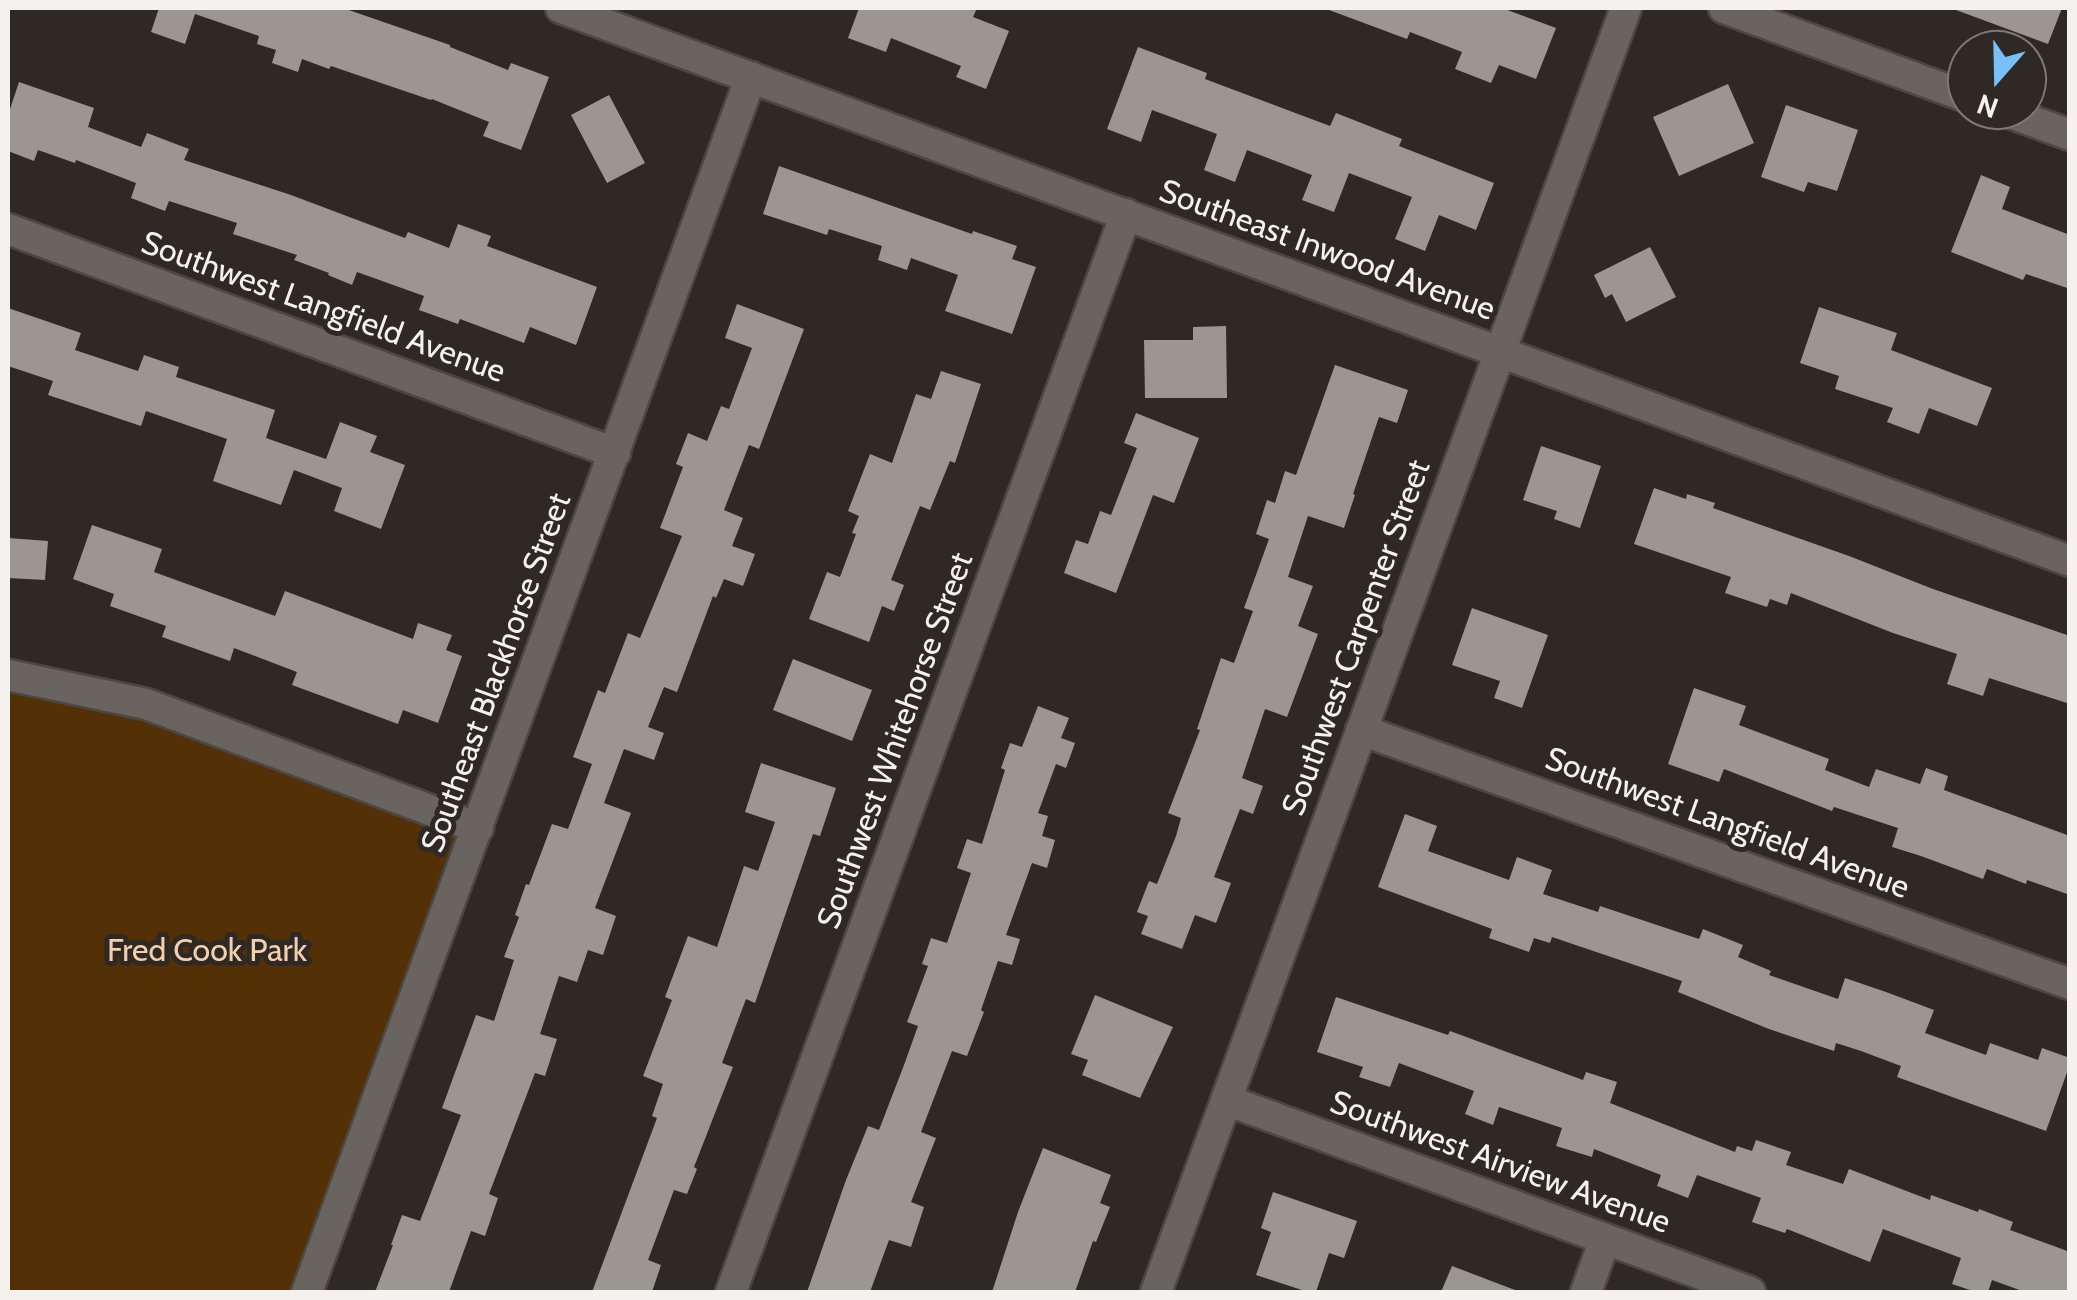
<!DOCTYPE html>
<html>
<head>
<meta charset="utf-8">
<style>
	body { margin:0 }
	#map { position:relative; width:2077px; height:1300px; overflow:hidden; background:#2e2924; font-family:Cabin,sans-serif }
	canvas { display:block }
	.frame { position:absolute; inset:0; border:10px solid #f4f1ee; pointer-events:none }
	.north { position:absolute; left:1947px; top:30px; width:100px; height:100px; box-sizing:border-box; background:#2e2924; border:2px solid #7d7975; border-radius:50%; rotate:200deg; font-size:28px; font-weight:700; line-height:40px; text-align:center; color:#f4f1ee }
	.north::after { content:''; display:block; margin:auto; width:35px; height:45px; background:#79bff8; clip-path:polygon(50% 0,100% 100%,50% 72%,0 100%) }
</style>
</head>
<body>
<div id="map">
<canvas width="2077" height="1300"></canvas>
<div class="frame"></div>
<div class="north">N</div>
</div>
<script>
const context = document.querySelector('canvas').getContext('2d');
context.lineJoin = 'round';
function fill(path, color) { context.fillStyle = color; context.fill(path, 'evenodd'); }
const poly = rows => new Path2D(rows.map(r => 'M' + r).join(''));
function trace(path, color, width, dash) { context.strokeStyle = color; context.lineWidth = width; context.lineCap = dash ? 'butt' : 'round'; context.setLineDash(dash || []); context.stroke(path); }
function drawText(font, color, halo, rows, align = 'center') {
  context.font = font + ' Cabin,sans-serif'; context.lineWidth = 10; context.setLineDash([]); context.textBaseline = 'middle'; context.strokeStyle = halo; context.fillStyle = color; for (const [text, x, y, turn = 0] of rows) {
    context.save(); context.translate(x, y); context.rotate((+turn || 0) * Math.PI / 180); context.textAlign = isNaN(turn) ? turn : align; if (halo) context.strokeText(text, 0, 0); context.fillText(text, 0, 0); context.restore();
  }
}
fill(poly([
	[8,689,143,713,466,833,292,1292,8,1292]
]), '#533006');
fill(poly([
	[159,8,343,8,450,45,450,47,508,70,511,63,549,77,521,150,483,136,489,122,432,99,431,100,331,66,329,69,302,59,298,72,272,63,276,50,257,44,259,36,195,14,185,44,151,32],
	[859,8,977,8,973,17,1009,31,986,89,956,77,961,66,891,38,886,52,848,38],
	[1329,8,1502,8,1556,28,1536,79,1499,65,1491,83,1455,69,1462,52,1410,32,1407,39,1329,10],
	[1957,8,2062,8,2048,44,1956,10],
	[1138,47,1207,73,1205,79,1330,126,1336,113,1402,139,1399,146,1494,183,1476,230,1439,215,1425,251,1395,239,1412,197,1349,173,1334,212,1302,200,1312,175,1247,150,1235,182,1204,170,1217,134,1152,110,1141,142,1107,129],
	[19,82,94,108,88,127,141,147,147,133,189,149,184,160,291,195,405,238,408,232,449,248,458,224,491,236,487,246,597,287,576,345,530,327,524,343,460,319,458,324,419,310,424,296,357,272,352,285,328,275,329,273,294,260,297,255,233,234,237,223,169,201,165,211,131,198,136,183,76,160,75,163,38,150,34,161,8,151,8,115],
	[1728,84,1754,143,1679,176,1653,117],
	[609,95,645,163,607,183,571,115],
	[1786,105,1858,130,1837,191,1808,182,1804,192,1761,177],
	[779,166,972,234,973,231,1017,246,1012,259,1036,267,1012,334,945,311,958,275,911,258,907,270,878,260,882,246,829,229,827,235,763,214],
	[1981,175,2010,187,2002,209,2070,235,2070,289,2026,274,2023,280,1951,252],
	[1650,247,1676,297,1626,322,1612,294,1605,298,1594,275],
	[737,304,804,329,759,449,749,445,724,510,743,518,732,546,755,554,743,586,724,579,716,598,713,596,677,692,664,687,648,727,664,733,654,760,624,749,604,803,631,813,595,908,616,916,603,955,588,950,577,982,559,976,540,1034,557,1039,545,1076,535,1073,489,1194,498,1198,485,1236,471,1231,449,1292,375,1292,393,1245,391,1245,402,1215,420,1221,461,1115,442,1108,476,1015,494,1021,514,960,504,957,519,917,515,915,526,884,529,885,552,824,568,829,592,764,573,757,598,690,605,693,628,633,640,638,682,536,660,528,683,467,676,464,688,433,707,441,721,406,729,409,752,348,725,338],
	[1819,307,1897,333,1891,350,1992,388,1977,426,1929,408,1919,434,1887,422,1893,408,1835,389,1839,376,1800,363],
	[8,308,81,333,75,350,138,371,144,355,179,367,176,377,275,410,266,438,326,459,340,422,377,436,370,452,405,465,381,529,334,511,342,488,294,470,281,505,213,481,227,439,146,411,141,426,48,395,53,381,8,366],
	[1226,326,1227,398,1145,398,1144,340,1193,340,1193,327],
	[1335,365,1408,390,1397,423,1379,417,1353,494,1355,495,1344,528,1308,516,1288,577,1313,586,1298,626,1318,634,1287,717,1265,709,1242,778,1263,786,1253,814,1240,809,1214,877,1231,883,1216,923,1195,915,1182,949,1141,934,1148,916,1137,912,1149,881,1157,884,1176,836,1181,818,1168,813,1200,730,1197,729,1221,658,1234,663,1253,611,1244,608,1269,539,1256,534,1267,500,1275,503,1285,471,1296,475],
	[941,371,981,384,955,463,950,461,930,510,920,506,891,580,904,585,894,611,882,606,869,642,809,619,827,572,840,577,856,534,852,533,859,516,848,511,870,454,892,463,916,394,931,399],
	[1136,413,1199,438,1174,503,1153,495,1116,593,1064,573,1076,540,1088,544,1100,511,1111,515,1137,448,1124,443],
	[1541,446,1601,466,1580,528,1554,519,1557,511,1523,500],
	[1654,488,1686,499,1687,494,1715,503,1713,508,1849,556,1933,589,2070,636,2070,704,1989,678,1983,696,1947,684,1957,654,1893,633,1791,593,1787,605,1770,599,1767,607,1725,593,1731,577,1634,544],
	[92,525,162,549,154,572,275,616,285,591,413,639,418,623,452,635,446,650,462,656,438,723,403,710,398,724,292,685,297,672,234,648,230,661,162,637,166,626,110,606,114,594,73,579],
	[8,538,48,541,45,580,8,578],
	[1472,608,1548,635,1522,708,1494,698,1500,681,1452,665],
	[793,659,872,690,852,741,773,710],
	[1694,688,1746,706,1739,725,1829,759,1825,770,1869,787,1876,769,1920,784,1926,768,1948,776,1944,790,2070,836,2070,895,2027,880,2026,884,1987,869,1983,879,1921,856,1892,847,1898,828,1834,807,1832,811,1724,769,1719,782,1668,764],
	[1038,706,1069,718,1061,738,1075,743,1066,768,1056,764,1038,813,1048,816,1042,836,1055,840,1047,868,1032,863,1006,935,1020,939,1012,965,998,961,981,1010,984,1012,967,1056,952,1051,921,1132,936,1138,911,1202,924,1207,911,1247,889,1240,870,1292,807,1292,846,1180,868,1126,879,1130,904,1065,918,1026,907,1022,928,966,922,964,931,938,947,943,971,873,957,868,967,839,982,844,1005,770,1001,768,1010,743,1022,747],
	[761,763,836,788,820,836,813,834,755,1003,746,999,722,1063,733,1067,694,1167,697,1169,687,1194,674,1190,648,1260,661,1265,652,1292,592,1292,657,1118,652,1116,663,1084,643,1076,672,1000,665,997,688,936,717,947,744,866,758,871,775,822,745,812],
	[1405,814,1437,826,1428,851,1509,880,1517,857,1552,870,1543,894,1598,912,1600,906,1699,939,1703,929,1743,945,1738,957,1771,971,1769,975,1838,999,1845,978,1886,992,1934,1010,1925,1033,1986,1055,1990,1043,2038,1060,2042,1048,2070,1058,2070,1064,2046,1131,1897,1077,1901,1066,1861,1051,1836,1043,1834,1051,1769,1029,1678,992,1682,981,1552,937,1550,943,1534,938,1529,952,1489,938,1492,929,1378,887],
	[1095,995,1173,1027,1140,1098,1082,1075,1088,1060,1071,1054],
	[1336,997,1448,1035,1450,1031,1583,1080,1586,1072,1617,1082,1610,1103,1735,1152,1737,1146,1752,1151,1756,1140,1791,1152,1786,1165,1843,1184,1849,1169,1930,1200,1931,1195,1978,1212,1979,1209,2013,1222,2010,1230,2070,1252,2070,1292,2025,1292,1992,1280,1988,1292,1976,1292,1952,1284,1961,1258,1883,1229,1870,1262,1787,1229,1785,1233,1752,1222,1761,1198,1697,1175,1688,1198,1657,1186,1661,1175,1594,1149,1592,1157,1556,1146,1562,1128,1499,1107,1493,1125,1465,1114,1474,1091,1399,1063,1390,1087,1359,1077,1363,1067,1317,1052],
	[1043,1148,1111,1175,1100,1203,1110,1207,1096,1242,1093,1241,1075,1292,992,1292,1018,1212],
	[1273,1192,1357,1221,1344,1258,1329,1253,1316,1292,1308,1292,1256,1275,1271,1232,1261,1228],
	[1452,1266,1515,1290,1514,1292,1441,1292]
]), '#9c9691');
const minor = poly([
	[561,8,2070,561],
	[1724,8,1967,97],
	[2002,110,2070,135],
	[8,229,615,453],
	[8,675,146,704,478,828],
	[1361,730,2070,984],
	[1226,1100,1750,1292],
	[307,1292,751,77],
	[731,1292,1126,214],
	[1156,1292,1626,8],
	[1586,1292,1605,1239]
]);
trace(minor, '#4b4844', 35);
trace(minor, '#69645f', 30);
drawText('32px', '#f4f1ee', '#2e2924', [
	["Southeast Inwood Avenue",1327,251,20],
	["Southwest Langfield Avenue",323,308,20],
	["Southwest Carpenter Street",1357,638,-70],
	["Southeast Blackhorse Street",497,673,-70],
	["Southwest Whitehorse Street",896,741,-70],
	["Southwest Langfield Avenue",1727,824,20],
	["Southwest Airview Avenue",1500,1163,20]
]);
drawText('32px', '#f4cfad', '#2e2924', [
	["Fred Cook Park",207,952]
]);
</script>
</body>
</html>
